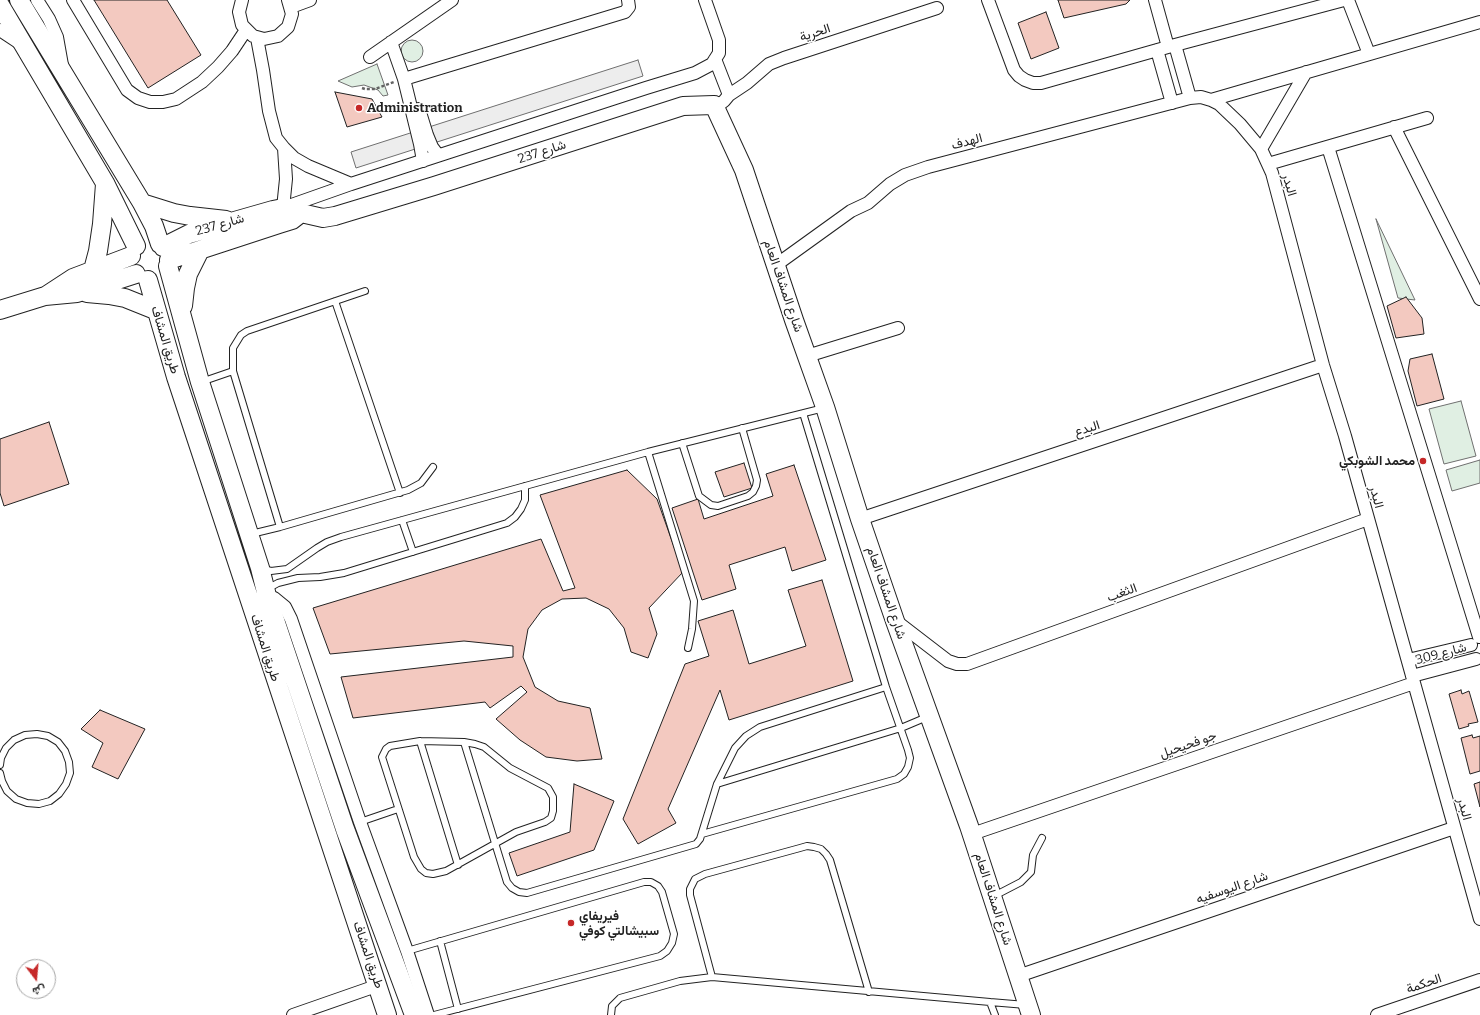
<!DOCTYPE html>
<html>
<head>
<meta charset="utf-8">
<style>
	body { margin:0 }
	#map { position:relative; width:1480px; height:1015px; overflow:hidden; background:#fff; font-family:Bitter,Vazirmatn,serif }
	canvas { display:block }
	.north { position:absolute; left:16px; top:959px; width:40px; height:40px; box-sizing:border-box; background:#fff; border:1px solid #a7a7a7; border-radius:50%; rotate:164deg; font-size:11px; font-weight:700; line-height:16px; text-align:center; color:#222 }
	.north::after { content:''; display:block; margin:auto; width:14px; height:18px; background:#c62828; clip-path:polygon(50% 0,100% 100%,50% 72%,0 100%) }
</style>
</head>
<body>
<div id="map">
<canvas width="1480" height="1015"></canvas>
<div class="north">ش</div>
</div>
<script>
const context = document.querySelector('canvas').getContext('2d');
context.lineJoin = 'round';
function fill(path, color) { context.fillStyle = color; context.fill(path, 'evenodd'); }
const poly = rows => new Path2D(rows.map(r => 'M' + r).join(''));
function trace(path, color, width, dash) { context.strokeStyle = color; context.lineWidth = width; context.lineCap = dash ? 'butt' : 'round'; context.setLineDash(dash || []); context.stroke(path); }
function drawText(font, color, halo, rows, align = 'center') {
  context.font = font + ' Bitter,Vazirmatn,serif'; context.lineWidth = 3; context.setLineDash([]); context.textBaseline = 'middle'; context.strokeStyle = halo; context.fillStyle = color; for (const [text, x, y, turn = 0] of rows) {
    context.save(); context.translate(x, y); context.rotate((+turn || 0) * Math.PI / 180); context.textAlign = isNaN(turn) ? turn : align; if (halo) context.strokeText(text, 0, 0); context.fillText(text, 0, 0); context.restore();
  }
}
const green = poly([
	'401 51a11 11 0 1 1 22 0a11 11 0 1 1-22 0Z',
	[377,64,388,95,383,96,378,90,364,85,352,87,338,81,377,64],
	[1376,219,1415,300,1398,298,1376,219],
	[1461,401,1476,456,1444,464,1429,409,1461,401],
	[1480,460,1480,483,1452,491,1446,470,1480,460]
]);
fill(green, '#e0efe3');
trace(green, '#6f6f6f', 1);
const parking = poly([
	[638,60,643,76,356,168,351,152,638,60]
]);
fill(parking, '#ededed');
trace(parking, '#6f6f6f', 1);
const building = poly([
	[94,0,167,0,201,55,148,88,94,0],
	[1058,0,1130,0,1126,4,1064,18,1058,0],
	[1046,12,1059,48,1031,59,1018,23,1046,12],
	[335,92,372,99,382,117,347,127,335,92],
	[1406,297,1422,318,1424,334,1396,338,1387,306,1406,297],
	[1432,354,1444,399,1417,406,1408,371,1410,359,1432,354],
	[49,422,69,484,4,506,0,493,0,439,49,422],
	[744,463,752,488,724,497,715,472,744,463],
	[794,465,826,560,792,571,785,547,729,565,736,589,702,600,672,508,698,499,704,519,773,496,766,474,794,465],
	[627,470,657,499,683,572,649,608,657,634,648,658,631,652,624,628,609,609,586,598,562,599,542,610,528,629,523,657,535,687,558,701,590,708,602,759,577,761,546,757,520,740,496,719,527,692,521,686,490,708,485,702,353,718,341,677,513,657,513,646,464,641,330,654,313,608,541,539,563,591,575,588,540,495,627,470],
	[822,580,853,681,729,720,720,690,668,809,676,823,638,844,623,819,685,664,709,656,698,621,733,610,749,664,806,646,788,590,822,580],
	[1461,690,1462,694,1469,691,1478,722,1468,724,1469,726,1459,729,1449,694,1461,690],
	[100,710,145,729,118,779,92,767,103,743,81,729,100,710],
	[1472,735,1473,738,1480,736,1480,771,1470,774,1461,738,1472,735],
	[1480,782,1480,807,1474,784,1480,782],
	[574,784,614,801,594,850,517,876,509,853,570,832,574,784]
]);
fill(building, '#f3c9c0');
trace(building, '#222', 1);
const lane = poly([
	[335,301,400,493],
	[201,382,233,371],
	[682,443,699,496,711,505,718,506,748,496,753,492,756,486,757,480,742,428],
	[648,452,694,601,692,629,688,648],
	[402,520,413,552],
	[280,527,233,371,233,348,241,335,247,331,365,291],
	[251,534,280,527,408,490,421,483,433,467],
	[263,569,271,571,287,569,317,548,327,542,341,537,648,452,824,408],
	[267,589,278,583,298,578,320,577,344,573,507,523,515,517,521,509,525,500,525,486],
	[420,741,464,742,475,744,484,747,510,768,548,788,553,797,553,811,551,818,545,822,516,832,446,871,433,874,426,873,421,869,414,857,382,757,386,749,390,746,420,741],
	[420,741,458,865],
	[464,742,507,882,512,888,519,892,527,893,696,844,700,839,717,784,735,748,746,736,760,727,886,687],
	[0,765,1,758,6,748,14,740,25,735,37,734,48,736,58,742,65,751,69,762,70,773,66,784,59,794,50,801,39,804,27,803,16,799,7,791,2,781,0,773],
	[717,784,901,728,927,717],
	[360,822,398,809],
	[702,834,897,779,904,774,908,767,910,758,908,750,886,687,803,413],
	[994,896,1021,882,1031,872,1033,855,1042,838],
	[440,941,458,1009],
	[407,951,644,882,651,882,658,886,662,892,674,934,672,943,667,951,660,956,434,1015],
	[712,977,690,895,690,889,695,879,705,874,800,848,807,846,814,847,821,849,826,854,830,860,869,992],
	[990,1002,1026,1005],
	[611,1015,612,1006,620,998,680,981,712,977,990,1002,995,1015]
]);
const street = poly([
	[37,0,49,19,57,37,62,65],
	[73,0,127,90,138,98,150,102,163,102,176,99,202,82,218,67,232,51,246,30],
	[242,0,239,12,242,25,253,36,264,39,278,36,288,27,292,14,288,0],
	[988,0,1014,70,1019,76,1025,80,1033,83,1041,83,1175,45,1344,0],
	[1155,0,1168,47],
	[1348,0,1369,54],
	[291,7,310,0],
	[0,30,21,44],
	[257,38,263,70,269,111,276,138,284,148,294,158,308,166,351,184,646,88,695,73,712,64,719,53,719,40,705,0],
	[391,42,404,79,420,144,423,161],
	[1175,45,1190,98],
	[1157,50,1172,103],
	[370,57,452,0],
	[715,59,729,95],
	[404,79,625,12,629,7,628,0],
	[1211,100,1480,22],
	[714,105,720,104,724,101,729,95,747,83,769,64,784,58,937,8],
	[419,109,427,135,432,147,438,155],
	[1394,127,1480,299],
	[1328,147,1479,637],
	[284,148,286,179,283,208,351,184],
	[1261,149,1306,72],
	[1268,164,1427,118],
	[776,265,851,211,868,203,890,184,905,175,928,167,1190,98,1201,97,1211,100,1219,104,1240,124,1261,149,1272,173,1323,365,1345,436,1480,919],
	[807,356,898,328],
	[860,519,1323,365],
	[267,596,274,598,285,607,291,619,360,822,407,951,428,1015],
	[896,621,948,661,957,664,967,664,1368,519],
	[1408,660,1471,645],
	[1412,676,1476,659],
	[972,834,1414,683],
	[1018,976,1454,828],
	[293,1015,379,985],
	[1377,1015,1480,980]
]);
const secondary = poly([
	[19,0,142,203,154,226,160,244],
	[0,5,105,183,136,246],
	[142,203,174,213,190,216,226,220],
	[163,247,189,234,273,210,283,208,293,209,301,213,323,218,335,216,434,186,683,106,714,105,744,170,794,320,825,407,860,519,895,621,969,826,1031,1015],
	[169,260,279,224,292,220,301,213],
	[168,266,200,382,260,568,267,596,345,829,414,1015],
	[93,270,98,251,102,224,105,184],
	[148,280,176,377,387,1015],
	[87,293,109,295,125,298,155,310],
	[47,295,73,278,131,256],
	[183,306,185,288,188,274,200,250],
	[0,310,45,296,77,293,136,274]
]);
trace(lane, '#222', 8);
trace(street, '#222', 14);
trace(secondary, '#222', 20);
trace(poly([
	[362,88,365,89,375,89,394,82]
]), '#646464', 2.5, [3, 2]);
trace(lane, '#fff', 6);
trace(street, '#fff', 12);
trace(secondary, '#fff', 18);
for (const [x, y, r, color] of [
	[359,108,4,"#c62828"],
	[1423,461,4,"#c62828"],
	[571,923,4,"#c62828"]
]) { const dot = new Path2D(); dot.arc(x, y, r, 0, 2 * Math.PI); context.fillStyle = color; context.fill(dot); trace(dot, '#fff', 1.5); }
drawText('13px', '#222', '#fff', [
	["الحرية",815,33,-18],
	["الهدف",967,142,-15],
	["شارع 237",542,152,-18],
	["البدر",1289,185,74],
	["شارع 237",220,225,-16],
	["شارع المشاف العام",783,286,71],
	["طريق المشاف",165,340,73],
	["البدع",1087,429,-18],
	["البدر",1376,497,75],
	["شارع المشاف العام",886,593,71],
	["الثغب",1122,593,-20],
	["طريق المشاف",265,648,72],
	["شارع 309",1441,654,-15],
	["جو فحيحيل",1188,745,-19],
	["البدر",1464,809,75],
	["شارع اليوسفيه",1232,888,-19],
	["شارع المشاف العام",993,899,72],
	["طريق المشاف",368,955,71],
	["الحكمة",1424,984,-19]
]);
drawText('bold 13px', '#222', '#fff', [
	["Administration",367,108],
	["محمد الشوبكي",1415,461,"right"],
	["فيريفاي",579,916],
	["سبيشالتي كوفي",579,931]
], 'left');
</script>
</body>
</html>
